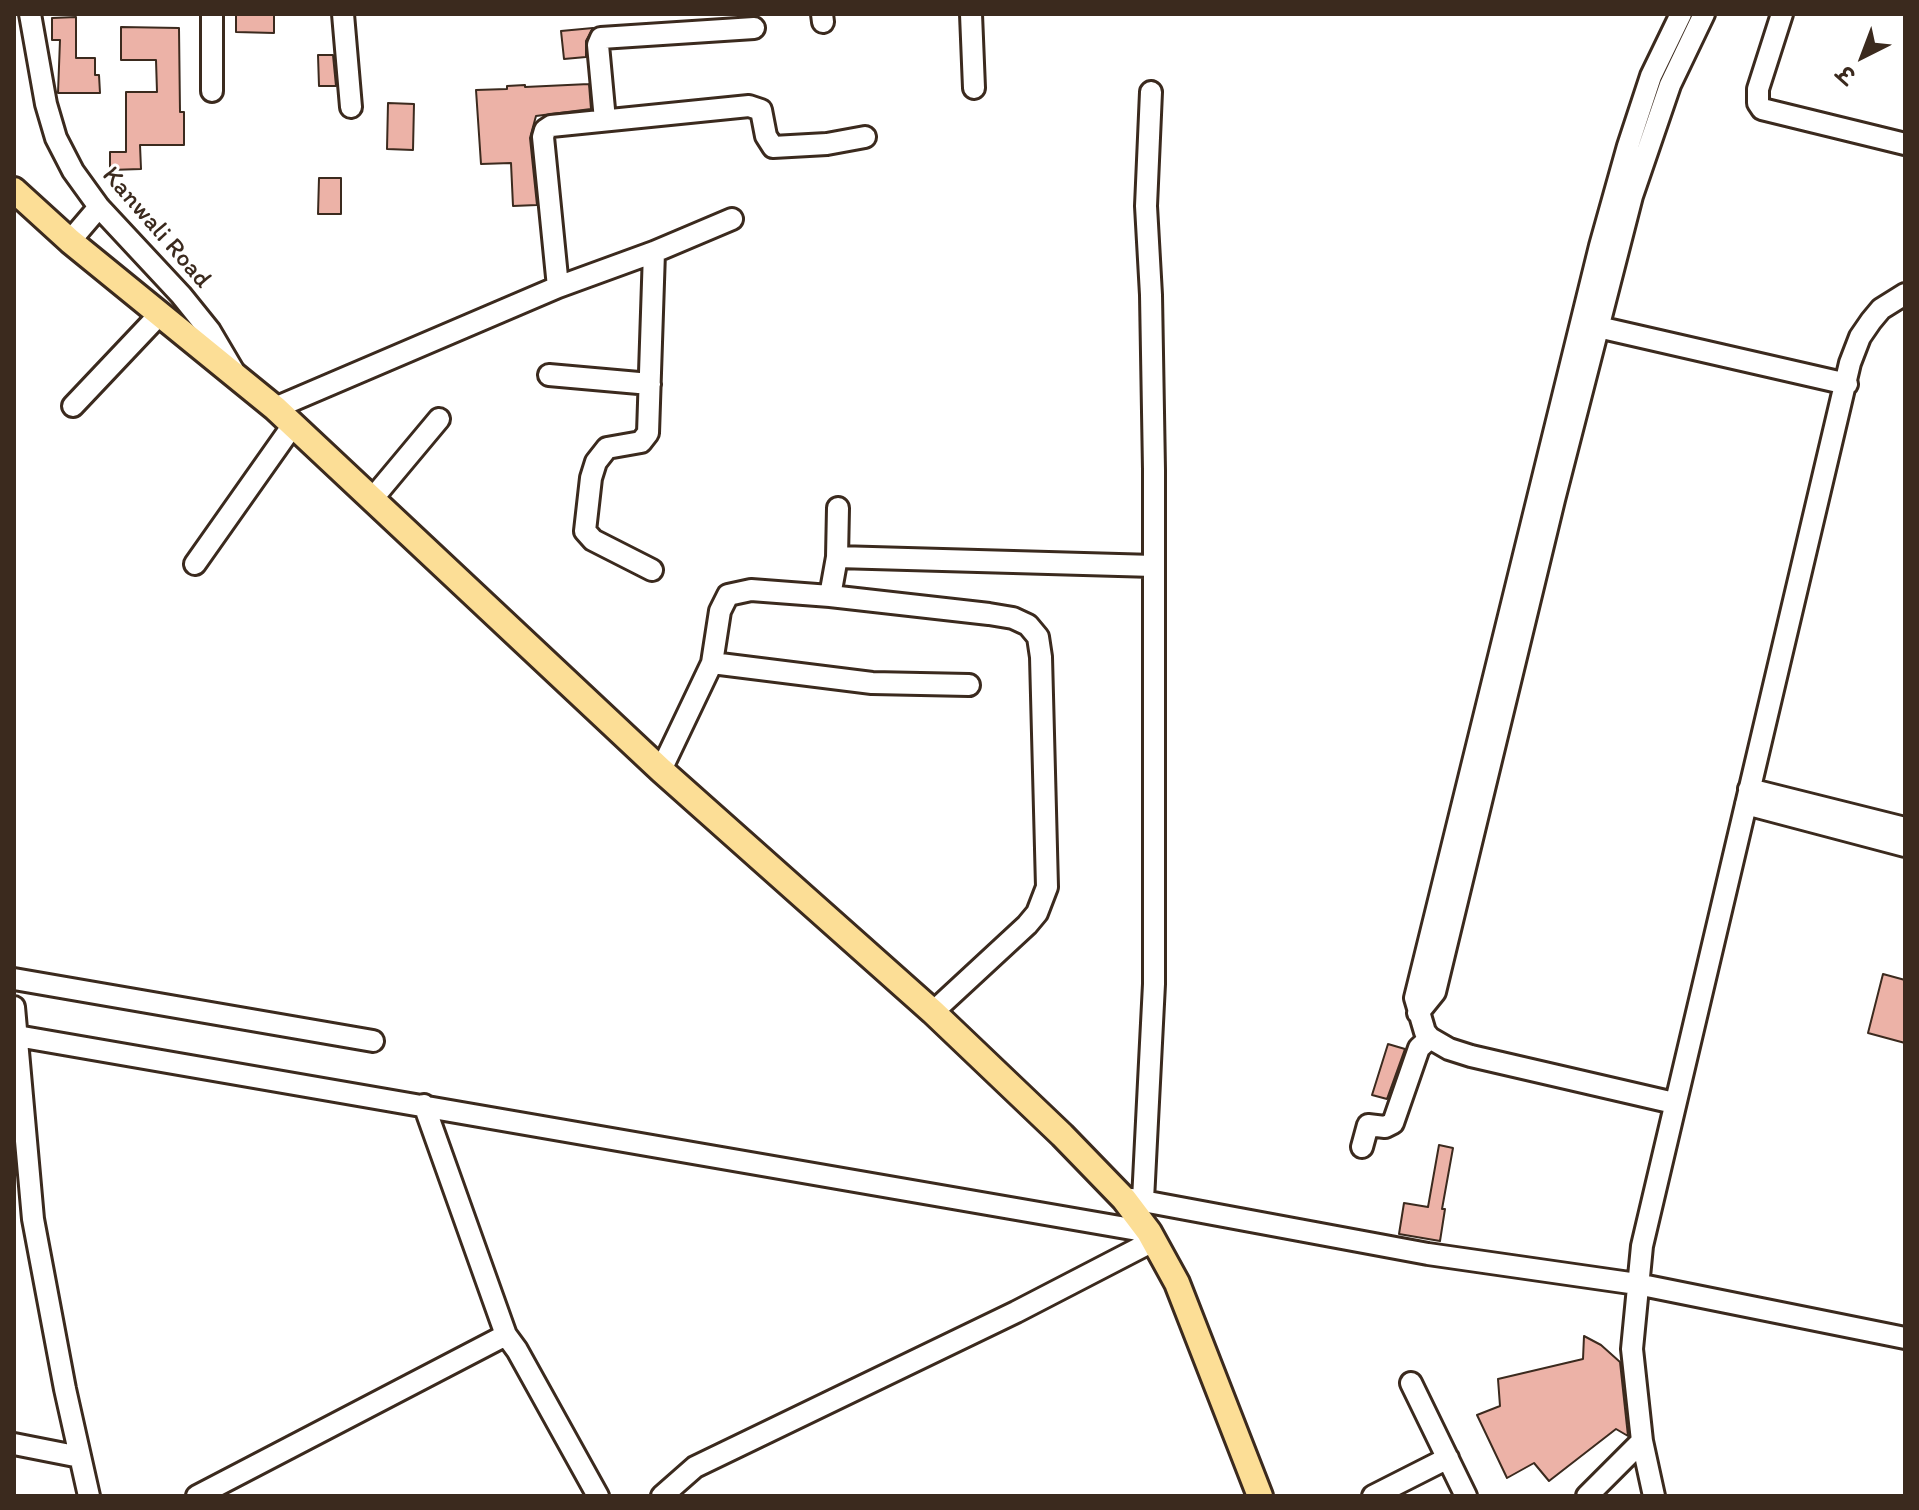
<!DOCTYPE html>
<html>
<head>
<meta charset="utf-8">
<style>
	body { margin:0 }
	#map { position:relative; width:1919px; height:1510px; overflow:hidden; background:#fff; font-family:Itim,"Playpen Sans Deva",sans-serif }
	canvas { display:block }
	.frame { position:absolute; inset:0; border:16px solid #3b2a1e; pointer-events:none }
	.north { position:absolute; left:1823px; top:16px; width:80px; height:80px; -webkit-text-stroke:6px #fff; paint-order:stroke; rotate:222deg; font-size:22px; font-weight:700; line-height:32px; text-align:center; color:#3b2a1e }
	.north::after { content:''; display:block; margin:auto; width:28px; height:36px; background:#3b2a1e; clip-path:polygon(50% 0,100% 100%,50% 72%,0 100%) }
</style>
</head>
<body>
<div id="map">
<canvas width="1919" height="1510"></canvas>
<div class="frame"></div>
<div class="north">उ</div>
</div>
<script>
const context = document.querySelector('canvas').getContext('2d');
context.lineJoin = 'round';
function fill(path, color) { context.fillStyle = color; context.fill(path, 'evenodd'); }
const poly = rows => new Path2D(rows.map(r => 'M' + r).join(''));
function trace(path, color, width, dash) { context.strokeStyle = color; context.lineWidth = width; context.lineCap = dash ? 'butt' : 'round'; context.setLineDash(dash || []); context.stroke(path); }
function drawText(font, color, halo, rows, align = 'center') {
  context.font = font + ' Itim,sans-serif'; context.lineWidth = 6; context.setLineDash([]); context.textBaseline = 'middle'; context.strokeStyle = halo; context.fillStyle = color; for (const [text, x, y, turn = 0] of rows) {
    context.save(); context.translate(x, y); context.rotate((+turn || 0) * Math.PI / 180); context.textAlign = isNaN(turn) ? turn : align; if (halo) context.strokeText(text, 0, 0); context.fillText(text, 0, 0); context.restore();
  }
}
const building = poly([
	[236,14,274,14,274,33,236,32,236,14],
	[76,17,76,58,95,58,95,75,99,75,100,93,58,93,60,40,52,40,52,18,76,17],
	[121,27,179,28,180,112,184,112,184,145,140,145,141,169,110,170,110,152,126,152,126,92,157,92,156,60,121,60,121,27],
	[593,28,586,41,586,57,564,59,561,31,593,28],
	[318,55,333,55,336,86,319,86,318,55],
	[589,84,591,109,536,116,530,138,537,205,513,206,511,163,481,164,476,90,507,89,507,86,525,85,525,87,589,84],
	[388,103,414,104,413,150,387,149,388,103],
	[319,178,341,178,341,214,318,214,319,178],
	[1883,974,1905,980,1905,1043,1868,1033,1883,974],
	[1388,1044,1405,1049,1387,1099,1372,1095,1388,1044],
	[1439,1145,1453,1148,1442,1209,1445,1209,1440,1241,1399,1234,1404,1203,1428,1207,1439,1145],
	[1584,1336,1601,1345,1620,1362,1628,1436,1616,1429,1549,1481,1534,1463,1507,1478,1477,1415,1500,1406,1498,1379,1583,1359,1584,1336]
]);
fill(building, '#ecb2a7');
trace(building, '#3b2a1e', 2);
const minor = poly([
	[30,14,46,104,56,138,73,171,99,207,181,295,210,331,233,370],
	[343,14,351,107],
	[822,14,823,22],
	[971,14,974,88],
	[1782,14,1758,89,1758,103,1762,109,1905,144],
	[212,91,212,14],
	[605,120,598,45,601,38,754,28],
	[70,241,99,207],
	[558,287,543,137,545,130,551,126,749,106,761,110,766,136,773,147,827,144,865,137],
	[1585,324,1847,384],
	[549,375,650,384],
	[73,406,160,314],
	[275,408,558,287,654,252,732,219],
	[373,498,439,419],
	[837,557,1154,566],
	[195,564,293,425],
	[652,570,593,540,585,531,591,478,596,462,607,448,641,442,648,433,654,252],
	[830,596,837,557,838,508],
	[712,663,872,683,969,685],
	[661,770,712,663,720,611,728,595,751,590,830,596,989,614,1013,618,1028,625,1038,637,1041,657,1047,887,1037,913,1027,925,933,1012],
	[1749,789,1905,828],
	[1746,804,1905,846],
	[14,979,373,1041],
	[14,1007,33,1219,65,1389,89,1496],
	[1418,1013,1435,992,1554,500,1632,196,1670,85,1704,14],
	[17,1036,1149,1232],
	[1674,1103,1471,1056,1449,1049,1430,1038,1425,1032,1415,998,1600,246,1628,146,1651,76,1681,14],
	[424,1105,506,1335],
	[1362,1147,1368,1125,1385,1127,1393,1123,1419,1048,1430,1038],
	[1132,1199,1428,1254,1637,1284,1905,1338],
	[1143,1200,1154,984,1154,470,1151,295,1146,206,1151,92],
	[1411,1383,1466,1496],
	[14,1444,80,1457],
	[197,1496,506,1335,517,1350,598,1496],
	[662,1496,695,1467,1016,1312,1153,1241],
	[1373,1496,1448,1458],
	[1587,1496,1642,1441],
	[1654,1496,1642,1441,1632,1349,1642,1246,1850,363,1860,337,1871,321,1881,309,1905,294]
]);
const major = poly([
	[14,190,70,241,275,408,661,770,933,1012,1062,1135,1124,1199,1149,1232,1177,1283,1260,1496]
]);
trace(minor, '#3b2a1e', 26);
trace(major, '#3b2a1e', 30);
trace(minor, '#fff', 20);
trace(major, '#fcde96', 24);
drawText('26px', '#3b2a1e', '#fff', [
	["Kanwali Road",156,228,49]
]);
</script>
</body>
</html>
